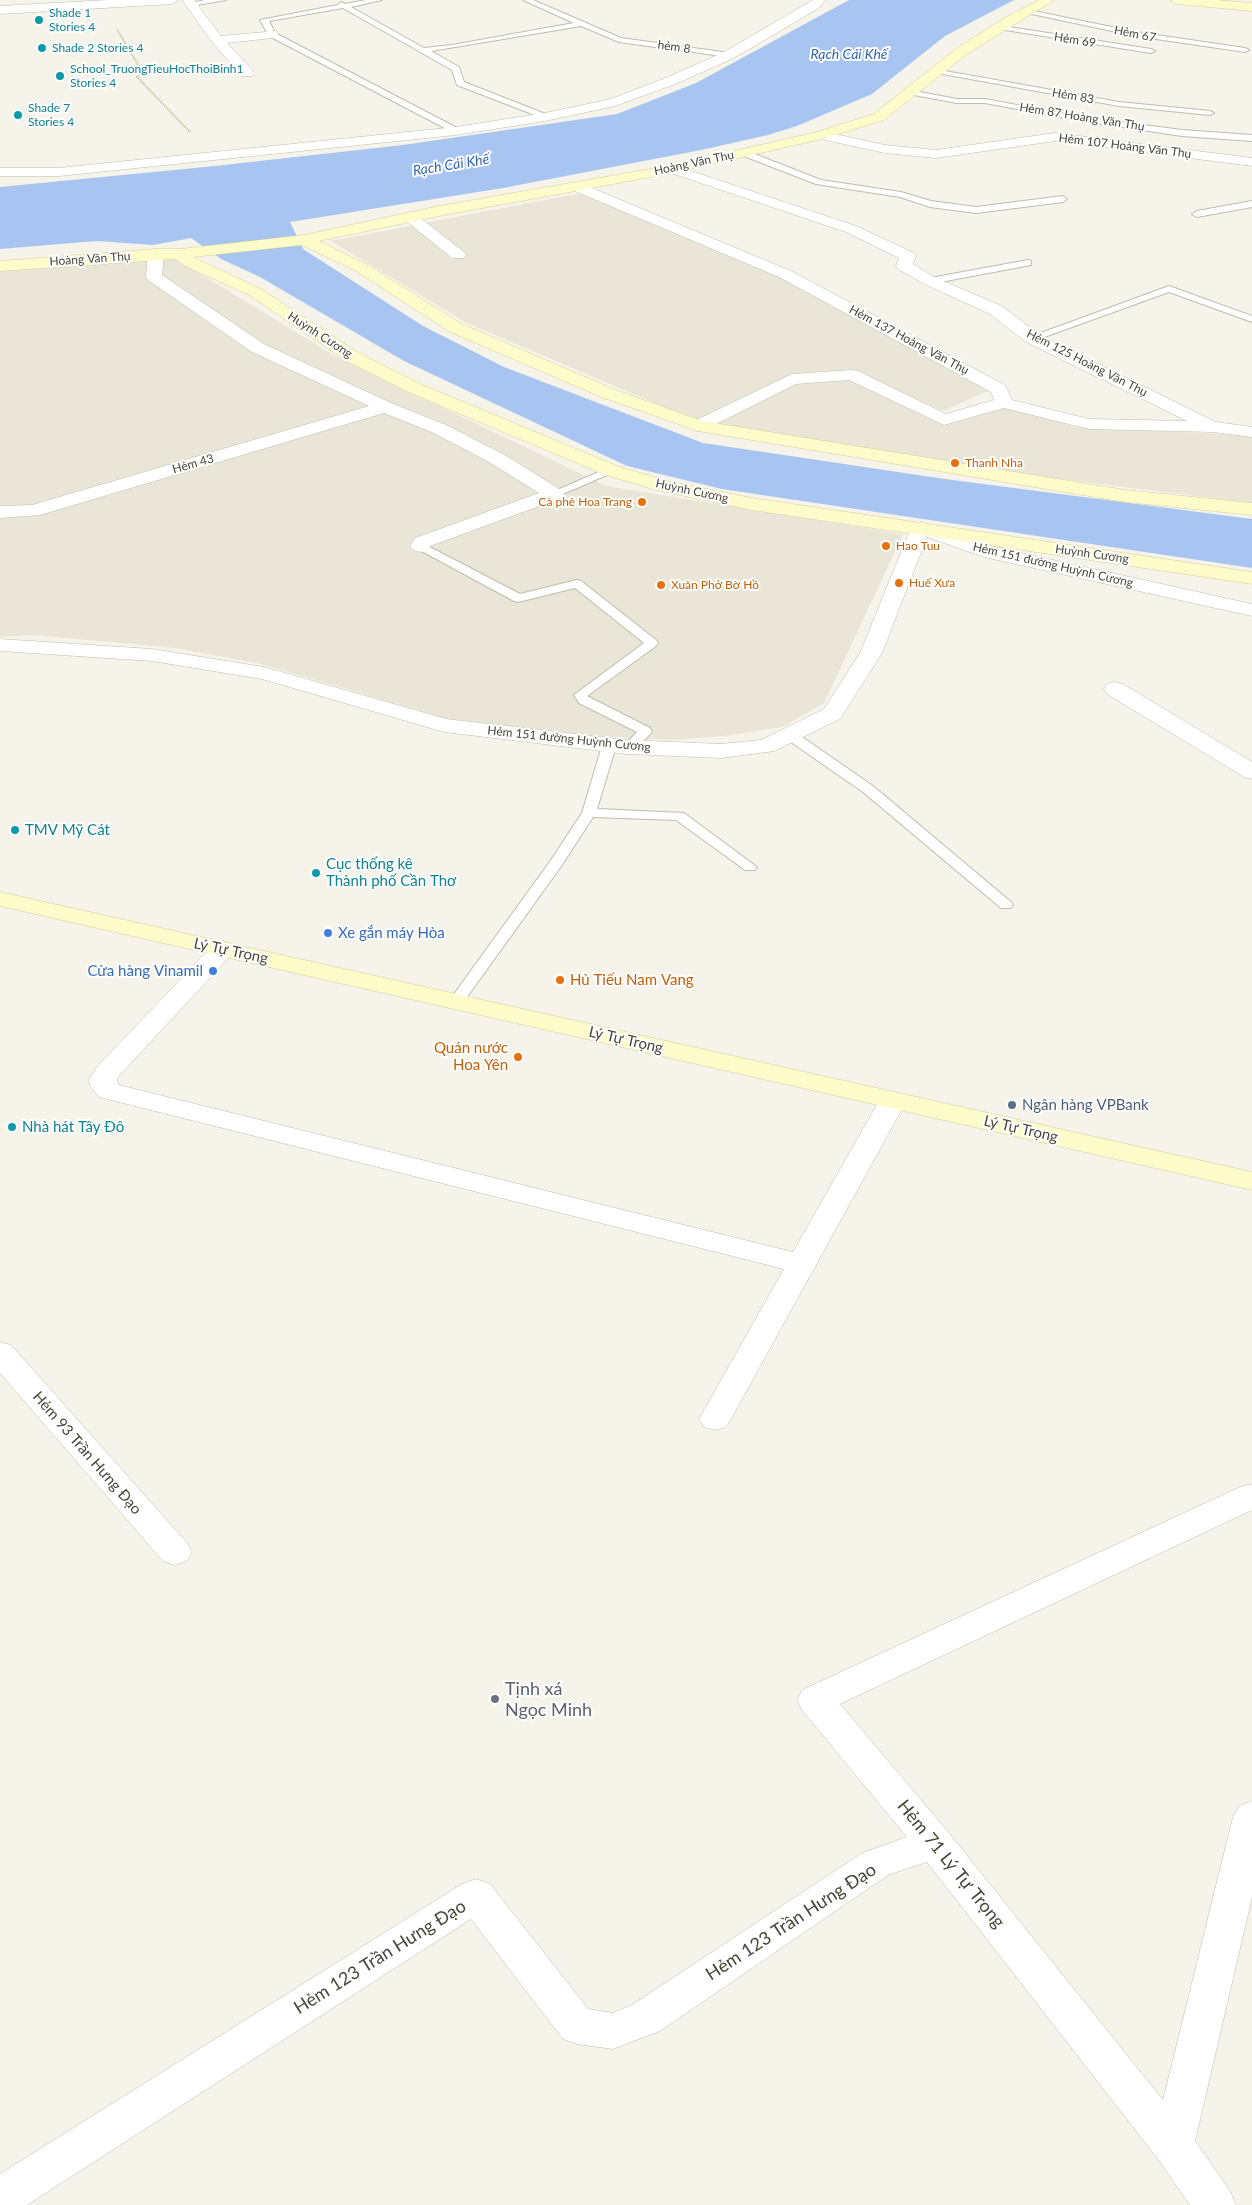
<!DOCTYPE html>
<html>
<head>
<meta charset="utf-8">
<style>
	body { margin:0 }
	canvas { display:block; background:#f5f3ea }
</style>
</head>
<body>
<canvas width="1252" height="2205"></canvas>
<script>
const context = document.querySelector('canvas').getContext('2d');
context.lineJoin = 'round';
function fill(path, color) { context.fillStyle = color; context.fill(path, 'evenodd'); }
const poly = rows => new Path2D(rows.map(r => 'M' + r).join(''));
function trace(path, color, width, dash) { context.strokeStyle = color; context.lineWidth = width; context.lineCap = dash ? 'butt' : 'round'; context.setLineDash(dash || []); context.stroke(path); }
function drawText(font, color, halo, rows, align = 'center') {
  context.font = font + ' Lato,sans-serif'; context.lineWidth = 4; context.setLineDash([]); context.textBaseline = 'middle'; context.strokeStyle = halo; context.fillStyle = color; for (const [text, x, y, turn = 0] of rows) {
    context.save(); context.translate(x, y); context.rotate((+turn || 0) * Math.PI / 180); context.textAlign = isNaN(turn) ? turn : align; if (halo) context.strokeText(text, 0, 0); context.fillText(text, 0, 0); context.restore();
  }
}
fill(poly([
	[582,193,783,276,990,390,943,411,855,372,793,376,699,422,467,323,331,241],
	[176,259,335,356,606,486,903,534,824,703,782,727,724,736,672,740,589,736,445,718,261,664,176,648,34,635,0,637,0,269],
	[848,378,939,423,1006,407,1077,427,1223,434,1252,428,1252,503,1044,477,711,424,795,384]
]), '#e9e6d8');
fill(poly([
	[849,0,1014,0,945,36,872,94,797,126,768,135,701,150,503,188,290,222,303,249,423,326,504,367,703,443,945,479,1252,519,1252,568,722,489,627,466,404,361,260,277,221,259,191,238,153,245,97,241,0,249,0,187,215,166,403,145,617,114,696,83]
]), '#a7c5f0');
const lane = poly([
	[205,0,226,0,191,6,187,4,205,0],
	[366,0,382,0,351,7,424,48,452,45,574,23,523,0,533,0,621,38,729,53,733,55,729,57,619,42,581,26,431,51,459,67,464,82,548,115,549,117,545,119,457,85,452,70,343,8,269,21,275,33,459,129,460,131,456,134,269,36,260,20,338,5,341,2,345,4,366,0],
	[1024,9,1136,32,1245,48,1249,50,1245,52,1136,36,1027,13,1024,13,1024,9],
	[996,25,1151,49,1155,51,1151,53,999,29,995,27,996,25],
	[934,69,1119,102,1210,111,1214,113,1210,115,1119,106,937,73,933,71,934,69],
	[909,90,957,99,985,99,1075,116,1182,130,1252,135,1252,141,1182,136,1075,120,985,103,957,103,909,94,909,90],
	[741,151,747,151,821,180,901,192,931,201,976,207,1063,196,1067,199,1063,202,976,213,930,207,900,197,816,184,741,155,741,151],
	[1252,201,1252,207,1197,217,1192,214,1197,211,1252,201],
	[1028,260,1031,261,1031,265,930,284,925,281,930,278,1028,260],
	[1169,286,1252,316,1252,322,1169,292,1036,340,1028,340,1027,338,1169,286],
	[610,467,614,468,616,470,614,472,558,496,550,496,548,494,610,467],
	[420,542,520,594,577,580,581,581,656,640,658,643,656,646,587,696,650,728,652,731,650,734,635,750,625,750,623,747,637,732,579,703,574,695,644,643,575,588,518,602,514,601,416,548,414,546,416,544,420,542],
	[790,731,795,732,873,786,1011,902,1013,905,1011,908,1001,908,863,792,785,738,783,735,785,732,790,731],
	[609,742,616,746,597,809,684,813,757,867,755,870,745,870,676,820,593,817,562,865,462,1004,452,1004,449,1001,551,860,582,813,602,746,609,742]
]);
const street = poly([
	[108,0,178,0,172,4,0,14,0,6,108,0],
	[182,0,194,0,221,36,277,31,278,34,272,38,227,43,252,70,254,73,252,76,242,76,213,43,182,0],
	[813,0,825,0,819,8,734,58,678,83,615,106,545,121,456,135,59,176,0,176,0,168,59,168,456,127,545,113,611,99,668,77,724,52,813,0],
	[821,131,885,145,936,150,1055,133,1252,158,1252,166,1055,141,936,158,885,153,816,138,814,135,816,132,821,131],
	[673,165,856,226,914,253,916,256,913,264,936,278,1002,306,1038,334,1216,422,1252,427,1252,437,1213,432,1089,429,1004,408,944,425,849,380,796,384,704,430,698,431,692,430,689,426,692,422,792,374,852,370,858,371,946,414,994,400,991,392,779,277,570,189,568,186,570,183,580,183,791,271,1005,385,1012,400,1089,419,1187,421,1026,342,990,314,924,284,898,269,896,266,899,258,846,232,668,172,666,169,668,166,673,165],
	[410,212,415,214,464,252,466,255,464,258,452,258,405,220,402,217,405,214,410,212],
	[156,249,162,251,164,254,162,275,264,344,391,403,446,425,503,454,561,490,564,494,561,498,430,546,427,550,420,552,413,550,410,546,415,538,539,493,489,462,434,433,384,413,40,515,0,518,0,506,32,505,369,406,252,352,148,280,146,277,148,254,150,251,156,249],
	[921,522,990,546,1252,604,1252,616,984,557,927,537,882,653,840,719,774,751,721,758,627,754,444,732,262,679,152,661,0,651,0,639,152,649,264,667,446,719,627,740,721,744,761,740,824,709,860,653,911,528,914,524,921,522],
	[1115,682,1123,684,1252,762,1252,779,1244,777,1107,694,1104,689,1107,684,1115,682],
	[223,941,232,944,236,949,232,954,118,1077,117,1080,119,1085,793,1252,883,1094,893,1092,903,1094,907,1100,731,1419,726,1427,715,1430,704,1427,699,1419,784,1269,99,1097,90,1086,89,1080,97,1067,214,944,223,941],
	[0,1342,11,1345,187,1543,192,1552,187,1561,175,1565,163,1561,0,1373,0,1342],
	[1252,1484,1252,1510,840,1704,948,1832,1163,2100,1233,1817,1239,1806,1252,1801,1252,1897,1195,2141,1230,2191,1236,2205,1190,2205,1158,2159,927,1862,888,1875,660,2031,613,2049,577,2044,563,2039,471,1919,27,2205,0,2205,0,2174,462,1884,476,1879,490,1884,588,2009,613,2013,632,2005,862,1853,907,1837,802,1710,797,1700,802,1690,1240,1487,1252,1484]
]);
const secondary = poly([
	[1039,0,1054,0,967,54,884,120,826,138,673,173,439,216,319,241,368,265,462,324,613,389,702,421,1125,490,1252,503,1252,515,1125,502,698,431,601,397,450,332,356,271,302,245,193,257,261,289,357,352,418,383,617,466,667,481,752,498,1252,572,1252,584,752,510,656,490,603,474,406,391,345,360,249,295,183,265,176,259,0,271,0,261,156,249,180,249,304,235,439,206,673,165,817,132,874,114,957,48,1008,16,1039,0],
	[1170,0,1216,0,1252,3,1252,11,1176,4,1170,0],
	[0,892,1252,1172,1252,1190,0,906,0,892]
]);
trace(lane, '#c0bdac', 2);
trace(street, '#c0bdac', 1);
trace(secondary, '#d4cf9a', 1);
trace(poly([
	[117,29,143,73,137,77,190,132]
]), '#c2bc9e', 2, [1, 1]);
fill(lane, '#fff');
fill(street, '#fff');
fill(secondary, '#fefbcb');
for (const [x, y, r, color] of [
	[39,20,5,"#0f9aa8"],
	[42,48,5,"#0f9aa8"],
	[60,76,5,"#0f9aa8"],
	[18,115,5,"#0f9aa8"],
	[955,463,5,"#e8710a"],
	[642,502,5,"#e8710a"],
	[886,546,5,"#e8710a"],
	[899,583,5,"#e8710a"],
	[661,585,5,"#e8710a"],
	[15,830,5,"#0f9aa8"],
	[316,873,5,"#0f9aa8"],
	[328,933,5,"#3f7fe0"],
	[213,971,5,"#3f7fe0"],
	[560,980,5,"#e8710a"],
	[518,1057,5,"#e8710a"],
	[1012,1105,5,"#5c6f8a"],
	[12,1127,5,"#0f9aa8"],
	[495,1699,5,"#6b7280"]
]) { const dot = new Path2D(); dot.arc(x, y, r, 0, 2 * Math.PI); context.fillStyle = color; context.fill(dot); trace(dot, '#fff', 2); }
drawText('12px', '#0d838f', '#fff', [
	["Shade 1",49,13],
	["Stories 4",49,27],
	["Shade 2 Stories 4",52,48],
	["School_TruongTieuHocThoiBinh1",70,69],
	["Stories 4",70,83],
	["Shade 7",28,108],
	["Stories 4",28,122]
], 'left');
drawText('12px', '#494538', '#fff', [
	["Hẻm 67",1135,34,11],
	["Hẻm 69",1075,40,9],
	["hẻm 8",674,47,8],
	["Hẻm 83",1073,96,10],
	["Hẻm 87 Hoàng Văn Thụ",1082,117,9],
	["Hẻm 107 Hoàng Văn Thụ",1125,146,7],
	["Hoàng Văn Thụ",694,163,-12],
	["Hoàng Văn Thụ",90,259,-4],
	["Huỳnh Cương",320,335,33],
	["Hẻm 137 Hoàng Văn Thụ",909,340,28],
	["Hẻm 125 Hoàng Văn Thụ",1087,363,27],
	["Hẻm 43",193,464,-16],
	["Huỳnh Cương",692,491,12],
	["Huỳnh Cương",1092,554,8],
	["Hẻm 151 đường Huỳnh Cương",1053,565,13],
	["Hẻm 151 đường Huỳnh Cương",569,739,6]
]);
drawText('12px', '#c56008', '#fff', [
	["Thanh Nha",965,463],
	["Cà phê Hoa Trang",632,502,"right"],
	["Hao Tuu",896,546],
	["Huế Xưa",909,583],
	["Xuân Phở Bờ Hồ",671,585]
], 'left');
drawText('italic 14px', '#3165b5', '#fff', [
	["Rạch Cái Khế",849,54],
	["Rạch Cái Khế",451,165,-9]
]);
drawText('15px', '#0d838f', '#fff', [
	["TMV Mỹ Cát",25,830],
	["Cục thống kê",326,864],
	["Thành phố Cần Thơ",326,881],
	["Nhà hát Tây Đô",22,1127]
], 'left');
drawText('15px', '#366cbe', '#fff', [
	["Xe gắn máy Hòa",338,933],
	["Cửa hàng Vinamil",203,971,"right"]
], 'left');
drawText('15px', '#494538', '#fff', [
	["Lý Tự Trọng",231,951,12],
	["Lý Tự Trọng",626,1040,13],
	["Lý Tự Trọng",1021,1129,13],
	["Hẻm 93 Trần Hưng Đạo",87,1453,49]
]);
drawText('15px', '#c56008', '#fff', [
	["Hủ Tiếu Nam Vang",570,980],
	["Quán nước",508,1048,"right"],
	["Hoa Yên",508,1065,"right"]
], 'left');
drawText('15px', '#4e5e75', '#fff', [
	["Ngân hàng VPBank",1022,1105]
], 'left');
drawText('18px', '#5b616d', '#fff', [
	["Tịnh xá",505,1689],
	["Ngọc Minh",505,1710]
], 'left');
drawText('18px', '#494538', '#fff', [
	["Hẻm 71 Lý Tự Trọng",951,1864,51],
	["Hẻm 123 Trần Hưng Đạo",791,1922,-33],
	["Hẻm 123 Trần Hưng Đạo",380,1957,-32]
]);
</script>
</body>
</html>
